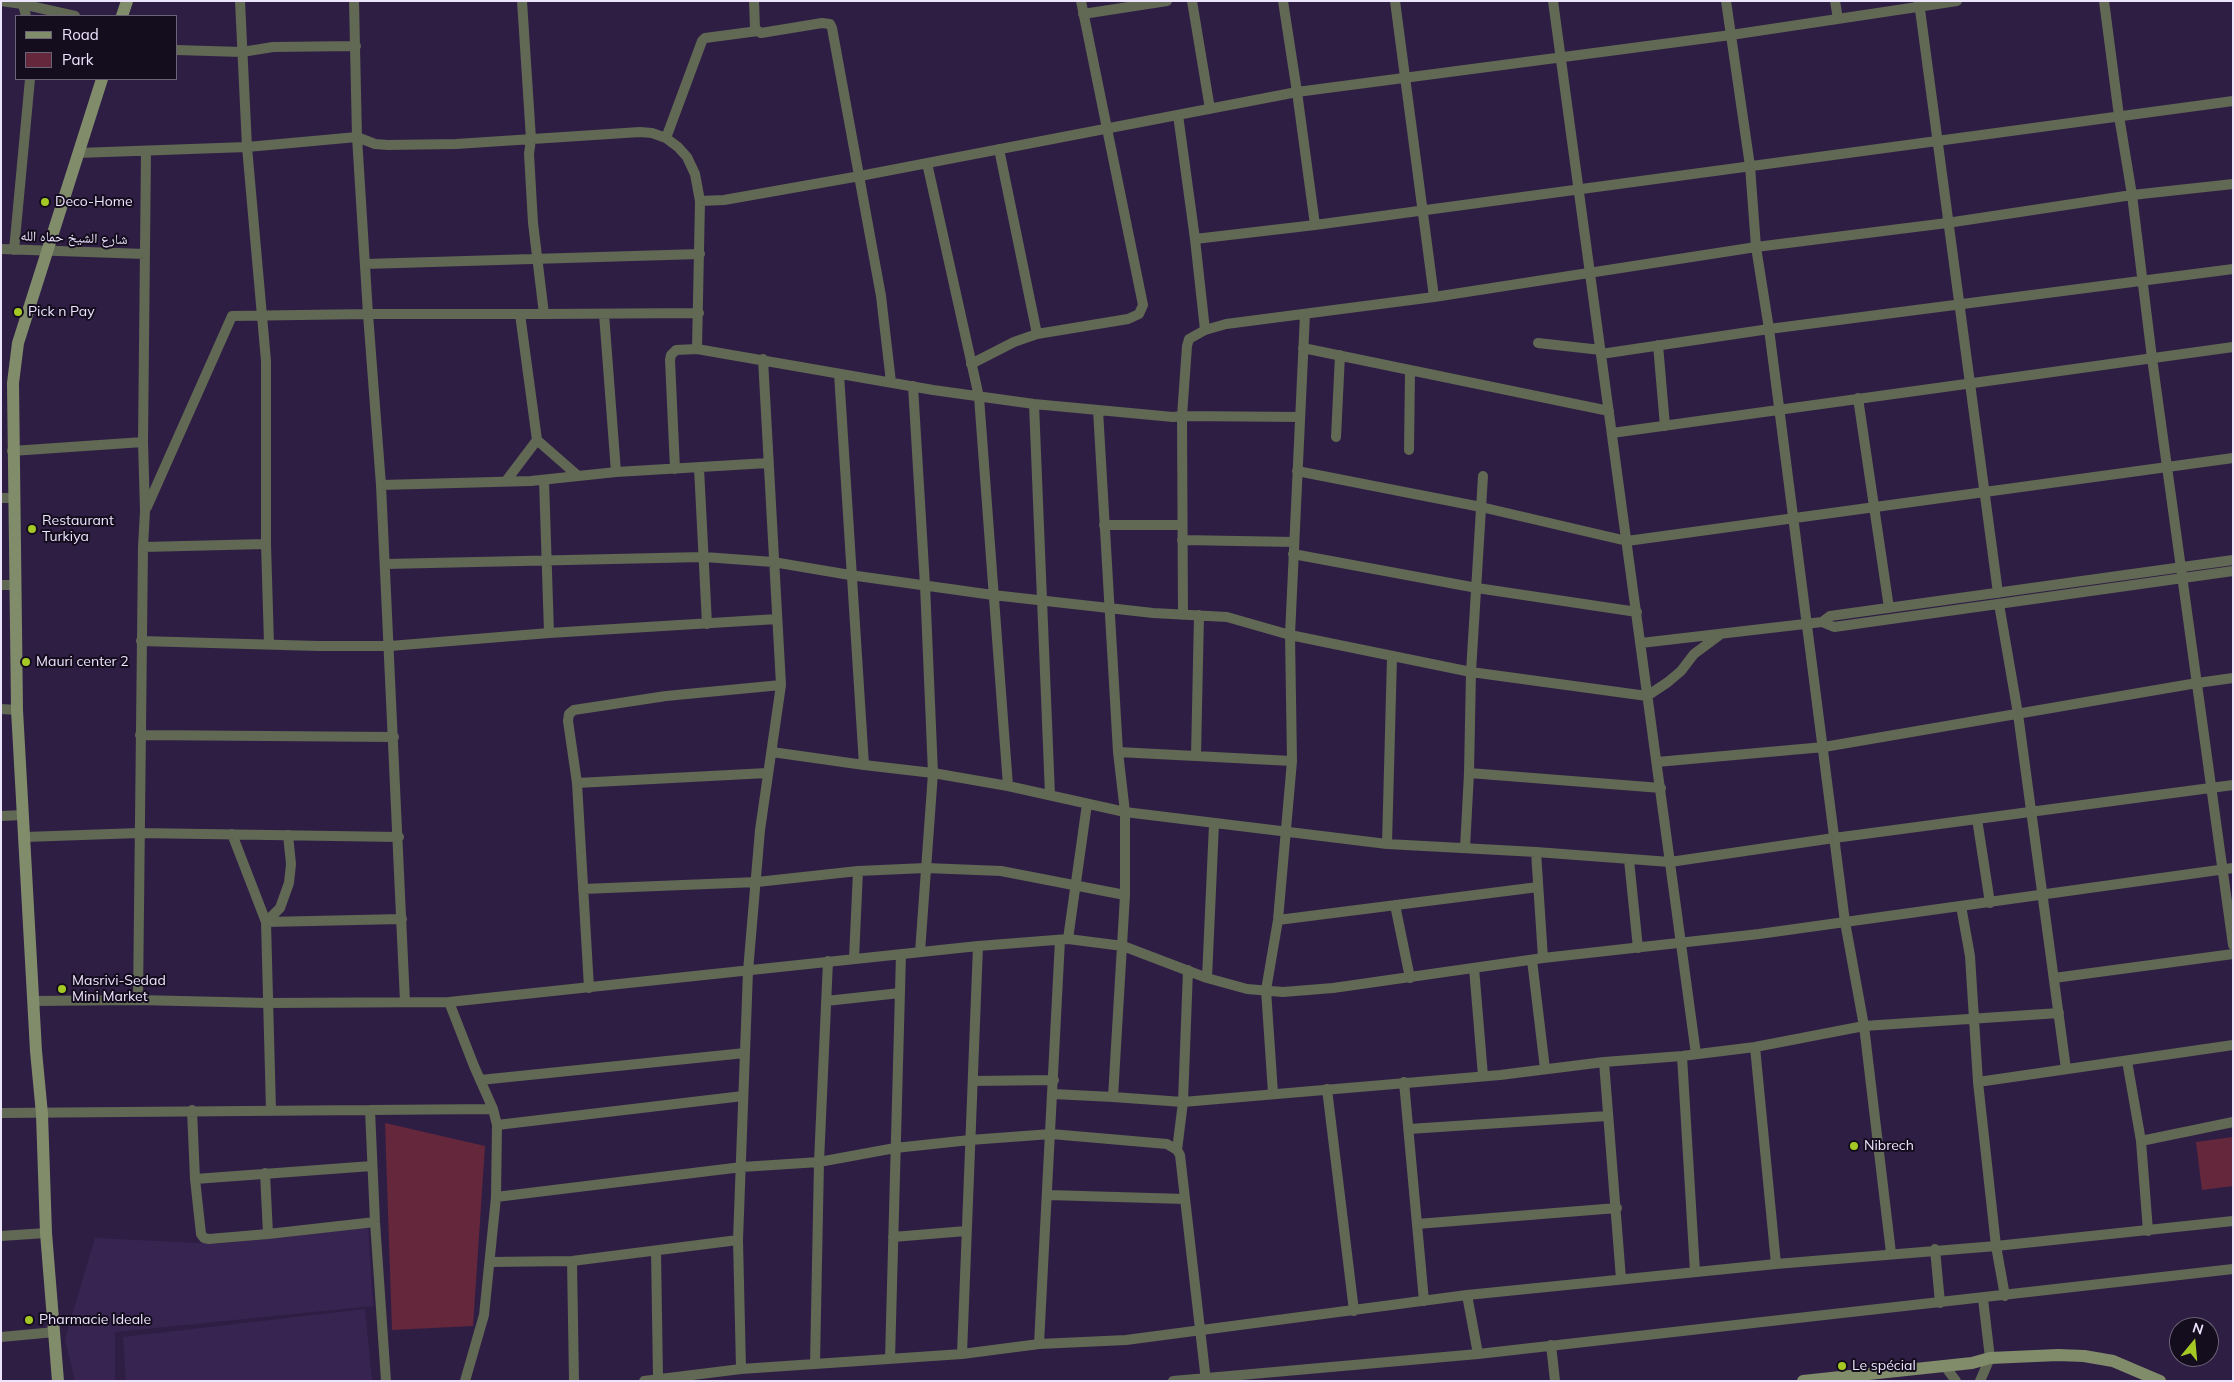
<!DOCTYPE html>
<html>
<head>
<meta charset="utf-8">
<style>
	body { margin:0 }
	#map { position:relative; width:2234px; height:1382px; overflow:hidden; background:#2f1e44; font-family:Mulish,sans-serif }
	canvas { display:block }
	.frame { position:absolute; inset:0; border:2px solid #ede4fd; pointer-events:none }
	.legend { position:absolute; left:15px; top:15px; width:162px; height:65px; box-sizing:border-box; background:#140d1e; border:1px solid #6b6377; margin:0; padding:6px 9px; list-style:none; font-size:15px; color:#ede4fd }
	.legend li { display:flex; align-items:center; gap:10px; height:25px }
	.legend b { width:25px; border:1px solid #6b6377 }
	.north { position:absolute; left:2169px; top:1317px; width:50px; height:50px; box-sizing:border-box; background:#140d1e; border:1px solid #6b6377; border-radius:50%; rotate:17deg; font-size:14px; font-weight:700; line-height:20px; text-align:center; color:#ede4fd }
	.north::after { content:''; display:block; margin:auto; width:18px; height:22px; background:#a4c824; clip-path:polygon(50% 0,100% 100%,50% 72%,0 100%) }
</style>
</head>
<body>
<div id="map">
<canvas width="2234" height="1382"></canvas>
<div class="frame"></div>
<ul class="legend">
<li><b style="height:6px;background:#818c6b"></b>Road</li>
<li><b style="height:14px;background:#65273c"></b>Park</li>
</ul>
<div class="north">N</div>
</div>
<script>
const context = document.querySelector('canvas').getContext('2d');
context.lineJoin = 'round';
function fill(path, color) { context.fillStyle = color; context.fill(path, 'evenodd'); }
const poly = rows => new Path2D(rows.map(r => 'M' + r).join(''));
function trace(path, color, width, dash) { context.strokeStyle = color; context.lineWidth = width; context.lineCap = dash ? 'butt' : 'round'; context.setLineDash(dash || []); context.stroke(path); }
function drawText(font, color, halo, rows, align = 'center') {
  context.font = font + ' Mulish,"Noto Naskh Arabic",sans-serif'; context.lineWidth = 4; context.setLineDash([]); context.textBaseline = 'middle'; context.strokeStyle = halo; context.fillStyle = color; for (const [text, x, y, turn = 0] of rows) {
    context.save(); context.translate(x, y); context.rotate((+turn || 0) * Math.PI / 180); context.textAlign = isNaN(turn) ? turn : align; if (halo) context.strokeText(text, 0, 0); context.fillText(text, 0, 0); context.restore();
  }
}
fill(poly([
	[368,1227,373,1306,115,1332,115,1381,75,1381,65,1339,95,1238,218,1244],
	[365,1309,372,1381,126,1381,123,1337]
]), '#382451');
fill(poly([
	[385,1123,485,1146,473,1326,392,1330],
	[2233,1137,2233,1186,2202,1190,2196,1142]
]), '#65273c');
trace(poly([
	[1,1,22,4,75,16],
	[22,1,26,16],
	[240,1,247,147,266,361,266,544,269,644],
	[522,1,531,139,529,154,533,223,544,314,699,313],
	[754,1,755,29,761,33,822,23,830,24,832,28,881,296,891,382],
	[1192,1,1210,109],
	[1283,1,1297,92,1315,225],
	[1395,1,1434,297],
	[1553,1,1696,1054],
	[1726,1,1750,166,1756,247,1769,329,1845,922,1864,1026,1891,1253],
	[1835,1,1838,19],
	[2104,1,2119,116,2132,195,2152,358,2233,945],
	[1919,2,1998,593],
	[1083,14,1167,1],
	[176,50,242,52,273,47,356,46],
	[1178,115,1195,239,1315,225,2233,101],
	[666,138,702,41,705,38,758,31],
	[999,149,1037,334],
	[78,153,247,147,357,137,375,144,388,145,456,144,640,132,652,133,666,138,678,147,687,157,695,174,700,201,697,349],
	[927,163,979,397,1008,786],
	[700,201,724,200,860,176,1297,92,1731,35,1957,1],
	[1195,239,1205,330],
	[1,249,145,254],
	[14,250,30,79],
	[365,264,700,254],
	[544,314,368,314,381,485,531,481,616,472,768,463],
	[604,314,616,472],
	[1538,343,1601,350],
	[1658,345,1665,426],
	[1303,348,1609,411],
	[1601,354,1769,329,2233,269],
	[971,364,1014,342,1037,334,1128,319,1139,314,1143,305,1081,1],
	[839,374,864,765],
	[913,386,925,585,933,773,920,952],
	[1858,398,1889,608],
	[1034,404,1050,795],
	[1098,410,1118,752,1125,812,1387,844,1536,852,1670,862,1834,838,2233,785],
	[1612,433,2233,347],
	[1336,437,1340,355],
	[537,440,577,475],
	[1409,450,1410,370],
	[12,451,143,442],
	[699,468,707,624],
	[675,469,670,360,671,355,676,350,697,349,933,390,1034,404,1173,417,1182,416,1187,346,1189,339,1205,330,1226,324,1434,297,1756,247,1947,223,2132,195,2233,184],
	[1297,471,1481,507,1627,541,2233,458],
	[1483,476,1471,672,1469,773,1661,788],
	[544,480,549,633],
	[506,481,537,440,520,314],
	[381,485,405,1002],
	[1,498,14,498],
	[147,507,232,316,368,314,357,137,354,1],
	[1104,525,1182,525],
	[1182,540,1294,542],
	[143,547,266,544],
	[1293,554,1477,588,1637,612],
	[385,564,704,557,773,562,850,575,993,595,1153,613,1227,617,1290,635,1471,672,1647,696,1668,682,1681,671,1694,654,1721,634],
	[1,585,16,585],
	[1999,604,2018,714,2066,1069],
	[1183,615,1182,416,1300,417],
	[1822,622,1834,627,2233,571],
	[141,641,318,646,390,646,549,633,777,619],
	[1641,643,1822,622,1830,616,2233,560],
	[1,709,17,710],
	[140,735,394,737],
	[772,752,864,765,933,773,1008,786,1125,812,1125,895,1113,1097,1053,1094],
	[1118,752,1292,761],
	[1196,756,1199,615],
	[1657,762,1824,747,2197,683,2233,678],
	[577,783,767,773],
	[1,816,23,815],
	[1977,819,1990,903],
	[232,834,266,922,271,1110],
	[25,837,139,833,399,837],
	[1387,844,1392,657],
	[1465,848,1469,773],
	[1536,852,1543,958],
	[1629,860,1638,948],
	[583,889,757,882,858,871,926,868,1001,871,1125,895],
	[1395,905,1410,978],
	[1961,906,1970,956,1978,1082,1996,1246,2005,1296],
	[1278,920,1538,887],
	[266,922,402,919],
	[266,922,280,908,289,883,291,864,288,835],
	[1068,939,1087,804],
	[854,959,858,871],
	[1532,960,1545,1069],
	[1474,968,1483,1076],
	[1207,978,1214,824],
	[2054,978,2233,954],
	[589,988,577,783,568,721,569,714,574,710,666,696,781,685],
	[138,1000,143,547,145,511,143,442,146,151],
	[34,1001,138,1000,267,1003,449,1002,978,946,1068,939,1123,946,1207,978,1247,989,1283,992,1333,988,1543,958,1759,934,2233,868],
	[826,1001,900,993],
	[449,1002,474,1066,493,1109,497,1125,496,1197,484,1315,465,1381],
	[1755,1047,1776,1264],
	[1682,1056,1695,1272],
	[2127,1061,2141,1141],
	[1604,1062,1621,1279],
	[480,1080,745,1053],
	[973,1081,1054,1080],
	[1404,1082,1424,1301],
	[1978,1082,2233,1045],
	[1327,1089,1354,1311],
	[1273,1093,1266,990,1278,920,1292,761,1290,635,1305,314],
	[1113,1097,1183,1102,1500,1075,1604,1062,1682,1056,1755,1047,1864,1026,2059,1013],
	[192,1110,195,1179,201,1234,204,1238,209,1239,268,1234,375,1222],
	[370,1110,375,1222,386,1381],
	[1,1113,493,1109],
	[497,1125,743,1096],
	[1409,1129,1607,1116],
	[1177,1150,1183,1102,1188,970],
	[265,1173,268,1234],
	[195,1179,372,1166],
	[1048,1195,1185,1199],
	[496,1197,742,1167,819,1162,895,1148,970,1140,1051,1134,1167,1144,1177,1150,1180,1155,1206,1381],
	[1417,1224,1617,1208],
	[2148,1231,2141,1141,2233,1122],
	[1,1236,46,1233],
	[893,1237,966,1231],
	[1935,1249,1940,1303],
	[656,1251,658,1378],
	[572,1261,574,1381],
	[490,1262,572,1261,738,1240],
	[1467,1295,1478,1354],
	[1,1337,55,1332],
	[1039,1344,1060,940],
	[1551,1345,1555,1381],
	[962,1354,978,946],
	[890,1359,901,954],
	[815,1364,819,1162,828,961],
	[1944,1365,1956,1381],
	[741,1369,738,1240,748,971,760,830,781,685,763,359],
	[644,1381,741,1369,962,1354,1039,1344,1126,1340,1467,1295,1776,1264,1996,1246,2233,1221],
	[1173,1381,1478,1354,2233,1269],
	[1980,1381,1990,1358,1983,1299]
]), '#616854', 10);
trace(poly([
	[122,16,127,1],
	[58,1381,46,1233,42,1114,36,1051,17,710,13,383,18,343,102,79],
	[1803,1381,1972,1363,1990,1358,2058,1355,2084,1356,2113,1361,2160,1381]
]), '#818c6b', 12);
for (const [x, y, r, color] of [
	[45,202,5,"#a4c824"],
	[18,312,5,"#a4c824"],
	[32,529,5,"#a4c824"],
	[26,662,5,"#a4c824"],
	[62,989,5,"#a4c824"],
	[1854,1146,5,"#a4c824"],
	[29,1320,5,"#a4c824"],
	[1842,1366,5,"#a4c824"]
]) { const dot = new Path2D(); dot.arc(x, y, r, 0, 2 * Math.PI); context.fillStyle = color; context.fill(dot); trace(dot, '#140d1e', 2); }
drawText('14px', '#ede4fd', '#140d1e', [
	["Deco-Home",55,202],
	["Pick n Pay",28,312],
	["Restaurant",42,521],
	["Turkiya",42,537],
	["Mauri center 2",36,662],
	["Masrivi-Sedad",72,981],
	["Mini Market",72,997],
	["Nibrech",1864,1146],
	["Pharmacie Ideale",39,1320],
	["Le spécial",1852,1366]
], 'left');
drawText('14px', '#ede4fd', '#140d1e', [
	["شارع الشيخ حماه الله",74,238,2]
]);
</script>
</body>
</html>
